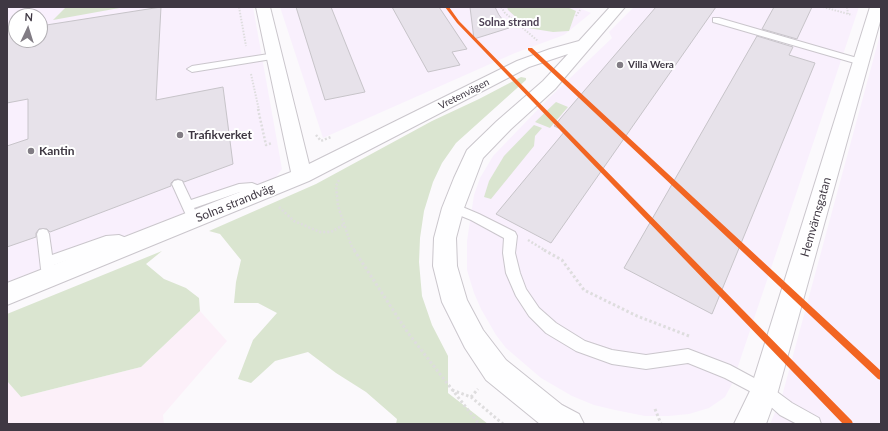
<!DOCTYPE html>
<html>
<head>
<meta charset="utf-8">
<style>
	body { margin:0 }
	#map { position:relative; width:888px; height:431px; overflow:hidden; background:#fbf9fc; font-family:Lato,sans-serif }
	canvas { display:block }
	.frame { position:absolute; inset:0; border:8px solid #3f3843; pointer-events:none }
	.north { position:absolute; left:8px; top:8px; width:40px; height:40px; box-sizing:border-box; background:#fff; border:1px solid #b2afb4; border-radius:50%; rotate:4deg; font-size:11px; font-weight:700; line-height:16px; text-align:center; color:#3f3843 }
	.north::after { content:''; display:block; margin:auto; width:14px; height:18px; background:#817c84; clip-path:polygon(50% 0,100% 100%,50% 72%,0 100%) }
</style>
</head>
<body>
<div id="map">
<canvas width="888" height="431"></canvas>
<div class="frame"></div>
<div class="north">N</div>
</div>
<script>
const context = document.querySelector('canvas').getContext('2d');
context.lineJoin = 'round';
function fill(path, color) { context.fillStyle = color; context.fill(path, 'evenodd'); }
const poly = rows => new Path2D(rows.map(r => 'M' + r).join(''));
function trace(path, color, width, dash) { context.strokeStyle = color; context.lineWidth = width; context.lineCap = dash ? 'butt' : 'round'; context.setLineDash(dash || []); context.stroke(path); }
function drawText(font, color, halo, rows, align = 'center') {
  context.font = font + ' Lato,sans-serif'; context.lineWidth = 4; context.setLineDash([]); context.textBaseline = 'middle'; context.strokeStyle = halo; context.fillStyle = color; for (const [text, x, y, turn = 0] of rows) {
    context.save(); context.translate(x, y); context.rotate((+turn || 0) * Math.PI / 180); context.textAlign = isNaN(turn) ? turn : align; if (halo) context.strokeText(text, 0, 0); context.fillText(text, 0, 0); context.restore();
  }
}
fill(poly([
	[7,7,253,7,282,169,276,177,7,282],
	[16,16,40,16,40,40,16,40],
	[280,7,577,7,591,13,564,35,515,53,323,138],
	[634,7,859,7,732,384,725,397,709,408,689,414,668,416,645,416,615,410,594,405,572,396,541,378,506,348,496,335,481,309,474,293,467,270,467,241,474,195,480,178,493,156,547,100,612,38,609,32],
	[881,31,881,424,770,424,782,396]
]), '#f9f0fd');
fill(poly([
	[200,311,227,341,163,415,164,424,7,424,7,381,21,397,141,367]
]), '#fcf0f9');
fill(poly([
	[66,7,125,7,53,20],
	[507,7,567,7,576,11,569,31,553,32,528,28,508,10],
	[521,77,526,78,526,80,456,143,442,163,433,182,424,211,420,238,419,262,422,296,432,325,448,356,448,393,488,424,396,424,397,419,366,392,336,373,308,352,275,361,251,383,238,379,253,340,277,313,258,303,234,303,236,282,241,260,220,234,209,231,316,184,432,121,479,99],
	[556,102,568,107,550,128,535,122],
	[534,125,542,128,535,136,534,146,491,199,484,197,489,181,504,156],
	[162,251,146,264,164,279,186,288,199,298,200,311,141,367,21,397,7,381,7,314]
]), '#dae5d0');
const building = poly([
	[161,7,156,100,223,87,233,164,184,182,178,179,174,180,171,183,171,186,50,232,47,229,39,229,36,233,36,237,7,247,7,146,28,139,28,99,7,103,7,31,16,30,16,40,40,40,40,26,161,7],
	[296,7,331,7,365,92,325,100,296,7],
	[392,7,439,7,467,49,452,52,460,65,428,72,392,7],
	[470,7,495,7,499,15,509,28,474,39,470,7],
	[656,7,716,7,551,243,496,214,565,131,554,126,656,7],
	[774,7,812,7,797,39,762,29,774,7],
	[757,36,793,47,789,55,815,63,712,314,624,268,757,36]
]);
fill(building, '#e7e2ea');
trace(building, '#c7c4c9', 1);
const lane = poly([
	[713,18,719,18,864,60,865,62,861,65,858,64,713,22,713,18],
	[275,53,279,56,278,58,192,72,187,69,192,66,275,53],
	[178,180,182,181,191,200,239,184,252,183,267,189,269,192,267,195,263,196,251,191,240,192,194,208,196,212,194,215,190,217,186,215,172,184,174,181,178,180],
	[453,203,479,214,515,232,517,236,515,253,520,273,526,289,539,308,556,323,585,341,612,350,646,355,688,349,730,365,769,386,792,403,819,418,821,424,797,424,780,415,759,396,725,378,688,363,646,369,612,364,576,351,546,333,529,316,516,296,506,273,503,253,504,238,471,220,449,211,447,208,449,205,453,203],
	[43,229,47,230,49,234,52,255,106,236,119,235,134,241,136,245,134,249,130,250,118,245,106,246,54,265,55,269,53,273,48,275,43,273,41,269,37,234,39,230,43,229]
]);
const street = poly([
	[256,7,270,7,309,164,517,61,550,49,579,41,610,7,625,7,555,89,511,129,483,158,464,208,456,238,457,266,467,300,483,330,506,360,562,405,579,414,584,424,540,424,486,380,465,348,442,302,433,266,434,238,442,208,454,178,467,150,497,121,543,81,568,54,529,67,309,181,7,305,7,283,291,172,256,7],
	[870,7,881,7,881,18,778,391,766,424,734,424,750,391,870,7]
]);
trace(lane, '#cac6cc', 2);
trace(street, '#cac6cc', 2);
trace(poly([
	[239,7,246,46],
	[501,7,505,13,538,41],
	[823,7,852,15],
	[847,7,848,14],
	[576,16,580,10],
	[251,74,259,110]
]), '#deddde', 2, [1.5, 1.5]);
trace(poly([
	[258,109,266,145,272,143],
	[316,135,321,141,331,137,332,138],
	[339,180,336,186,338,206,351,245,355,251],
	[279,207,294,221,320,232,331,232,343,225],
	[528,240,546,251]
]), '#deddde', 2.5, [2, 2]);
trace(poly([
	[354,250,408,333,479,424],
	[544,250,562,260,584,290,637,316,689,336],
	[452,390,471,397,503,424],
	[471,397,478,389],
	[655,409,661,424]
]), '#deddde', 3, [2.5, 2.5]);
fill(lane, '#fefeff');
fill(street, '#fefeff');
fill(poly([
	[445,7,449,7,459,21,852,421,853,424,843,424,457,23,445,7],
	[528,48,532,48,881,371,881,380,878,379,528,50,528,48]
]), '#f26522');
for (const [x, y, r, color] of [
	[620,65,4,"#817c84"],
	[180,135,4,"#817c84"],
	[31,151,4,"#817c84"]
]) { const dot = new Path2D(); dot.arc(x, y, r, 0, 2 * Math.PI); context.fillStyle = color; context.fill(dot); trace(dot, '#fff', 1.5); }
drawText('bold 10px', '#3f3843', '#fff', [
	["Villa Wera",628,65]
], 'left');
drawText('10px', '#3f3843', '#fff', [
	["Vretenvägen",464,94,-27]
]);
drawText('bold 11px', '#4d4055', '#fff', [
	["Solna strand",509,22]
]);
drawText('bold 12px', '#3f3843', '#fff', [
	["Trafikverket",188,135],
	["Kantin",39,151]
], 'left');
drawText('12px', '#3f3843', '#fff', [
	["Solna strandväg",235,203,-22],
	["Hemvärnsgatan",816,217,-74]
]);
</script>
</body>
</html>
